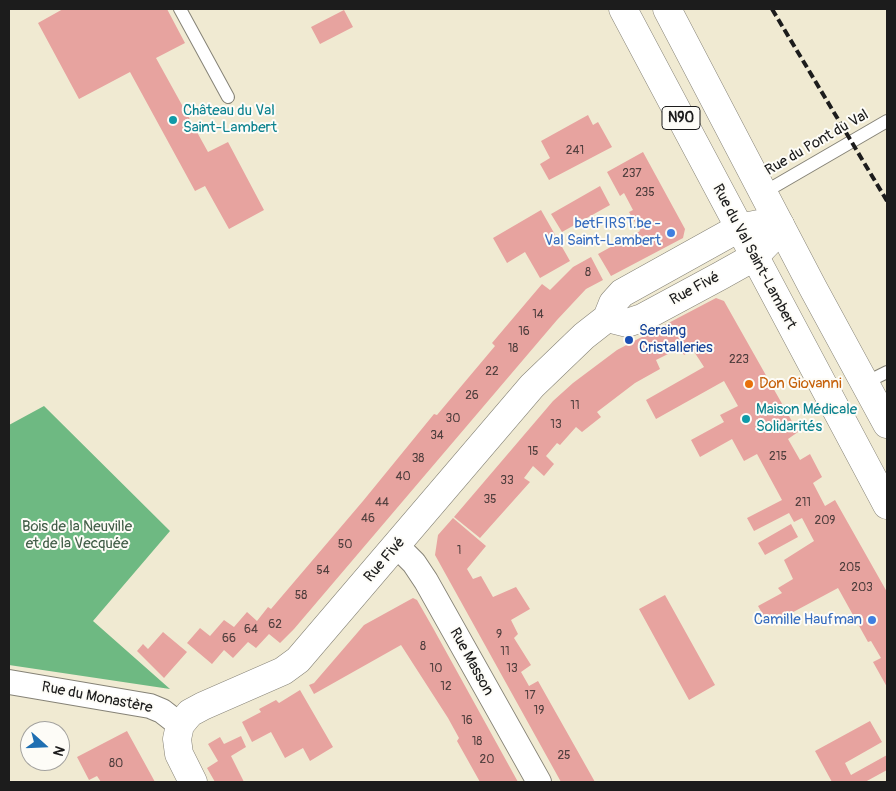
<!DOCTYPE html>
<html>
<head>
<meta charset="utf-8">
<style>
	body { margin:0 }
	#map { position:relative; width:896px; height:791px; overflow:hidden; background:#f0ead2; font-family:Pangolin,sans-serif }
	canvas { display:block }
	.frame { position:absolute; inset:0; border:10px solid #1c1c1c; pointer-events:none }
	.north { position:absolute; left:20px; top:721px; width:50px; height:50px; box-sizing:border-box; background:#fdfcf7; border:1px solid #a3a29f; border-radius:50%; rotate:110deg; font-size:14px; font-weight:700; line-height:20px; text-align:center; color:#1c1c1c }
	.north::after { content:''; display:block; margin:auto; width:18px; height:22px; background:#1f6fb2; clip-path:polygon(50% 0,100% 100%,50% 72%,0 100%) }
</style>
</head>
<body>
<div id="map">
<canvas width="896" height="791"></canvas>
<div class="frame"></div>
<div class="north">N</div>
</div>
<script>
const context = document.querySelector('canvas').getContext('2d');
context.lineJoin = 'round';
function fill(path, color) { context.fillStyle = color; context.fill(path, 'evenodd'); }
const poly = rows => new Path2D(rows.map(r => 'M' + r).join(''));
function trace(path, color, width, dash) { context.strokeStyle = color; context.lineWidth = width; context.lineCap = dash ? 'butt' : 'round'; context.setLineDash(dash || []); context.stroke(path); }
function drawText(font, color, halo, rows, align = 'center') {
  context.font = font + ' Pangolin,sans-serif'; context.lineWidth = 4; context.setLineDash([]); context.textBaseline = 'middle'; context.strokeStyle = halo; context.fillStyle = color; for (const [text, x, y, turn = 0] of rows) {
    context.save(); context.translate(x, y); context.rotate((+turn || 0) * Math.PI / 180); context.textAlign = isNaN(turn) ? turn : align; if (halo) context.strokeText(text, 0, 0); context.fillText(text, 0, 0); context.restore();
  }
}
fill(poly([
	[44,406,170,531,93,621,170,689,9,665,9,425]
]), '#6eb982');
fill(poly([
	[63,9,167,9,185,43,156,58,208,152,228,142,264,210,229,229,205,186,195,191,130,72,79,99,38,23],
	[344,10,353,27,320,44,311,27],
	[588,115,593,125,598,122,612,147,549,180,540,164,550,158,541,141],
	[643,152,685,229,683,238,611,276,598,254,640,231,629,212,633,210,624,193,620,196,607,172],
	[600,186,610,205,562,232,551,214],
	[541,210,570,261,540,278,525,252,507,263,493,238],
	[591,257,603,280,586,289,557,320,294,629,280,643,269,634,256,648,248,642,233,658,224,650,212,664,187,643,200,628,210,636,224,620,234,627,247,612,257,621,268,607,271,609,363,501,434,414,437,415,495,346,492,343,542,284,550,290,573,267],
	[716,298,724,301,798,432,788,439,800,460,810,454,822,477,813,483,825,506,835,500,887,592,887,687,873,662,881,658,871,641,868,642,838,588,769,625,758,606,782,593,778,588,793,579,784,560,814,541,802,518,794,522,789,513,754,531,747,518,782,500,757,454,744,461,732,439,700,457,691,440,724,422,720,415,738,406,724,381,656,419,646,400,704,367,693,350,684,355,680,348,656,360,660,369,635,383,597,412,601,417,582,432,576,427,560,445,557,443,546,456,554,464,544,476,533,466,524,478,530,482,480,538,454,517,553,401,573,383,617,350],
	[453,518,486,546,467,569,473,579,481,576,493,597,516,587,530,609,511,620,518,634,514,638,531,665,521,672,529,686,538,681,595,782,561,782,435,555,438,535],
	[791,524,798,537,765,555,758,543],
	[665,595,715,685,689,700,639,609],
	[413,598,417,600,433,628,518,782,480,782,457,741,459,738,448,718,401,645,314,694,309,685,314,683,364,625],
	[163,632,187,652,164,678,137,651,143,644,148,649],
	[300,690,333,747,310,761,303,748,285,758,271,732,252,742,242,722,261,712,259,709,276,700,279,703],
	[870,721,882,742,845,763,851,775,887,755,887,770,865,782,832,782,815,751],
	[127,731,155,782,101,782,97,776,89,780,77,757],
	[241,736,246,747,231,756,244,782,215,782,207,768,218,761,208,744,220,737,224,744]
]), '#e7a39f');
const service = poly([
	[180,9,228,97],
	[763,193,887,121],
	[865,383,887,372]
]);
const minor = poly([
	[397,546,414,563,426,581,539,782],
	[9,682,150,706,162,711,180,725]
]);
const tertiary = poly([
	[193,782,179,754,177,739,180,725,190,713,203,706,283,671,298,660,532,386,584,336,607,318,613,303,622,293,739,228,759,224,780,225,774,236,754,257,720,276,642,318,627,323,607,318]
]);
const primary = poly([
	[623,9,887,505],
	[667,9,813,288,887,424]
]);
trace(service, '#868377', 14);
trace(minor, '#868377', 26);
trace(tertiary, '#868377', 29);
trace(primary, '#868377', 29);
trace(service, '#fff', 12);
trace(minor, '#fff', 24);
trace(tertiary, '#fff', 28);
trace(primary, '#fff', 28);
trace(poly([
	[772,9,887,201]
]), '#1c1c1c', 4, [8, 4]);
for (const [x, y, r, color] of [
	[173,120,5,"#0f9aa8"],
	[671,233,5,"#3f7fe0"],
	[629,340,5,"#1a4fb4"],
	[749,384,5,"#e8710a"],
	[746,419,5,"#0f9aa8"],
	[872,620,5,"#3f7fe0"]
]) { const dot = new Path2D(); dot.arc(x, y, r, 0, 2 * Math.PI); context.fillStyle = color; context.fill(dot); trace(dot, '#fdfcf7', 2); }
drawText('12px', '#4f3e3d', null, [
	["241",575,151],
	["237",632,174],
	["235",645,193],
	["8",588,273],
	["14",538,315],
	["16",524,332],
	["18",513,349],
	["223",739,360],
	["22",492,372],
	["26",472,396],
	["11",575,406],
	["30",453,419],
	["13",556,425],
	["34",437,436],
	["15",533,452],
	["215",778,457],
	["38",418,459],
	["40",403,477],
	["33",507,481],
	["35",490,500],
	["44",382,503],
	["211",803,503],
	["46",368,519],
	["209",825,521],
	["50",345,545],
	["1",459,551],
	["205",850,568],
	["54",323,571],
	["203",862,588],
	["58",301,596],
	["62",275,625],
	["64",251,630],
	["9",499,635],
	["66",229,639],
	["8",423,647],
	["11",505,652],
	["10",436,669],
	["13",512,669],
	["12",446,687],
	["17",530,696],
	["19",539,711],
	["16",467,721],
	["18",477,742],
	["25",564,756],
	["20",487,760],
	["80",116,764]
]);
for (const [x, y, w] of [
	[681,118,38]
]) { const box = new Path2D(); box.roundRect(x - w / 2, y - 11.5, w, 23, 4); context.fillStyle = '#fdfcf7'; context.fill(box); trace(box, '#1c1c1c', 1); }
drawText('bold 14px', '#1c1c1c', null, [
	["N90",681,118]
]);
drawText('15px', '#0d838f', '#fdfcf7', [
	["Château du Val",183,111],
	["Saint-Lambert",183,128],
	["Maison Médicale",756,410],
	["Solidarités",756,427]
], 'left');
drawText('15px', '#1c1c1c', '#fdfcf7', [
	["Rue du Pont du Val",817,143,-30],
	["Rue du Val Saint-Lambert",754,257,62],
	["Rue Fivé",695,289,-28],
	["Rue Fivé",385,560,-49],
	["Rue Masson",471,662,61],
	["Rue du Monastère",97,698,11]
]);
drawText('15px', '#366cbe', '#fdfcf7', [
	["betFIRST.be -",661,224],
	["Val Saint-Lambert",661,241],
	["Camille Haufman",862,620]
], 'right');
drawText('15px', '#164399', '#fdfcf7', [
	["Seraing",639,331],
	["Cristalleries",639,348]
], 'left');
drawText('15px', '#c56008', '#fdfcf7', [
	["Don Giovanni",759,384]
], 'left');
drawText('15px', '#425e48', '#fdfcf7', [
	["Bois de la Neuville",77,527],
	["et de la Vecquée",77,544]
]);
</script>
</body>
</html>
